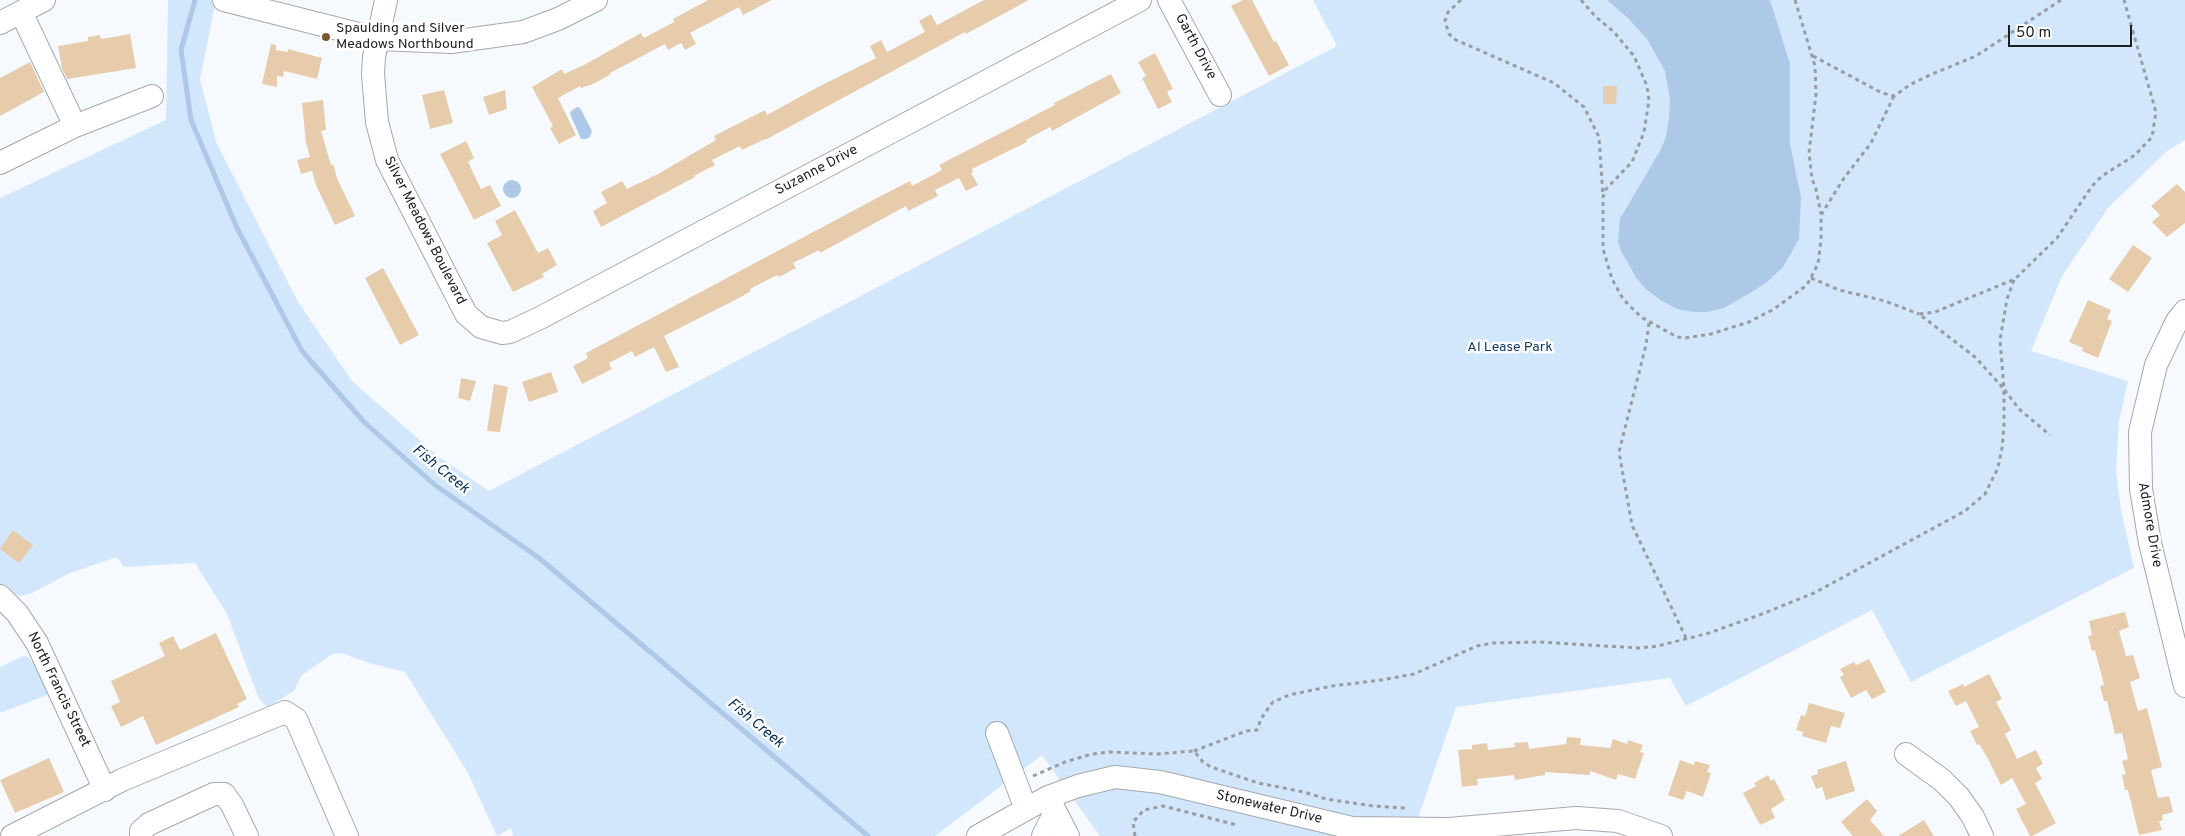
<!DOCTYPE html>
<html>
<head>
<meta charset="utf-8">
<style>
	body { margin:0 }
	#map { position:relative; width:2185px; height:836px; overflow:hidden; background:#f6faff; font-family:Overpass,sans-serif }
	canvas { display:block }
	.scale { position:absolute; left:2008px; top:25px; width:124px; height:22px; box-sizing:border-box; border:2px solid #1c1e20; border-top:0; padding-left:6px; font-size:15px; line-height:18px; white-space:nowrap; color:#1c1e20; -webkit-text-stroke:4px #fff; paint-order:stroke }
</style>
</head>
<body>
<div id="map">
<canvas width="2185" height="836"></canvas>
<div class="scale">50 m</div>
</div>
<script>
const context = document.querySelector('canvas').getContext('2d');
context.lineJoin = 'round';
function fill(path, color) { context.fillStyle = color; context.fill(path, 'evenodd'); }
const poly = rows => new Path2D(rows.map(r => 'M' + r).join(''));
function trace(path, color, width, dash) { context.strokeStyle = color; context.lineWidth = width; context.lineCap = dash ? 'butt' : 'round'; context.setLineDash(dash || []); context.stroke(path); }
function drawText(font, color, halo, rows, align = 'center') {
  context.font = font + ' Overpass,sans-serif'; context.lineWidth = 5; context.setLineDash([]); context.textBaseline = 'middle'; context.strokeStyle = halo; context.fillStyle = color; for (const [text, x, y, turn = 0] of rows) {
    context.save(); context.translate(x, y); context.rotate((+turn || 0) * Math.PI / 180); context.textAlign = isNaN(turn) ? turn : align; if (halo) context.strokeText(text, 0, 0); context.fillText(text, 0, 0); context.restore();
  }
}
fill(poly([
	[168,0,216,0,200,79,216,142,298,302,352,381,439,457,489,491,1337,46,1313,0,2185,0,2185,140,2167,151,2108,208,2062,276,2031,351,2128,381,2119,421,2116,471,2121,510,2134,568,1911,682,1872,610,1686,706,1670,678,1456,707,1412,836,1100,836,1042,755,935,836,513,836,511,828,497,836,467,771,405,672,369,663,341,653,332,654,302,675,294,691,267,707,259,699,227,614,195,563,124,567,117,557,70,573,32,593,20,596,0,588,0,198,166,120],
	[24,656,27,656,32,662,37,663,52,693,0,713,0,667]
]), '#d2e6fc');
fill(poly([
	[1607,0,1770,0,1790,64,1790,144,1801,197,1799,239,1783,267,1768,281,1755,290,1724,308,1707,312,1692,312,1677,309,1662,301,1647,290,1637,279,1621,251,1618,241,1620,219,1660,151,1666,137,1669,118,1670,99,1665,71,1647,39,1628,18],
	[577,107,580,108,592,131,590,137,586,139,581,139,570,114,571,111],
	'503 189a9 9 0 1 1 18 0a9 9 0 1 1-18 0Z'
]), '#adc9e7');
trace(poly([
	[195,0,181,50,191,120,237,228,302,351,364,422,435,485,539,558,868,836]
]), '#adc9e7', 5);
fill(poly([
	[708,0,772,0,743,15,739,7,690,33,696,44,685,50,681,43,668,50,665,44,610,73,611,74,593,84,581,88,580,86,558,98,576,135,559,144,550,128,553,126,532,87,562,69,564,74,584,65,641,33,644,38,674,22,673,19],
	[984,0,1029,0,966,34,965,32,765,140,765,139,742,150,740,146,712,160,715,165,694,176,695,177,601,227,593,211,607,203,601,192,622,181,627,189,658,174,716,140,714,136,765,110,767,115,816,88,876,58,870,46,881,40,887,52,925,32,919,21,931,14,937,25],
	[1243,0,1252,0,1274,42,1276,41,1289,65,1269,76,1231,6],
	[130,34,136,68,67,79,62,68,58,46,88,41,88,37,100,35,101,39],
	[271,44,276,45,276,50,288,52,288,49,322,58,317,79,284,71,283,77,277,76,277,87,262,84],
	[1155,53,1173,89,1167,92,1172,102,1158,109,1142,78,1146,76,1138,62],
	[30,62,44,92,0,116,0,78],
	[1111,74,1121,93,1052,131,1050,127,1026,140,1027,142,972,169,973,172,971,173,978,185,966,191,959,178,935,190,938,196,908,211,906,206,820,253,819,250,793,263,796,268,779,277,777,275,750,289,751,291,739,298,664,336,679,367,666,372,654,347,635,357,632,351,609,363,612,369,582,384,573,366,588,358,586,353,877,198,910,181,912,186,942,170,939,165,1055,105,1054,103],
	[1603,86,1617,86,1616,104,1603,104],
	[444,90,453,123,430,129,422,95],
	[505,90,507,109,489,115,483,97],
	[323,100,326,130,321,131,331,165,333,164,337,178,355,216,335,225,316,185,312,171,301,174,297,160,310,157,306,143,302,103],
	[466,141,474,158,468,162,481,189,490,185,501,206,474,220,440,154],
	[2177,184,2185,192,2185,223,2167,237,2152,222,2160,215,2151,206],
	[515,210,538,253,548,248,557,265,542,274,544,277,513,292,487,243,502,235,495,221],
	[2133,245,2152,258,2128,292,2109,279],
	[383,268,419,335,400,345,365,278],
	[2088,300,2111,310,2107,319,2112,321,2098,358,2082,351,2083,348,2069,342],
	[551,372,558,392,529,402,522,382],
	[461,378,476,381,470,401,458,398],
	[494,384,508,387,500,432,487,431],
	[13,530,33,545,19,563,0,549],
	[2125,612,2129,627,2119,631,2126,656,2133,655,2140,678,2130,682,2138,711,2147,708,2162,767,2151,770,2158,798,2169,796,2173,812,2162,815,2163,820,2159,821,2162,830,2139,835,2128,790,2125,790,2122,775,2126,774,2122,761,2128,759,2122,733,2115,734,2107,701,2104,701,2100,686,2104,685,2095,650,2092,651,2088,636,2092,635,2089,621],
	[216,633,247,699,237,704,239,707,156,745,143,716,121,727,111,706,120,702,111,681,165,656,159,643,173,636,180,650],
	[1869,659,1886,692,1872,699,1866,690,1851,698,1840,677,1844,675,1840,669,1854,662,1856,665],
	[1989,674,2002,699,1996,702,2011,730,2005,734,2017,759,2036,750,2043,764,2036,768,2042,779,2035,783,2056,823,2032,836,2030,836,2016,809,2026,804,2012,778,2001,785,1987,757,1979,744,1977,745,1970,731,1979,727,1966,701,1956,706,1948,691,1963,684,1964,687],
	[1809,703,1845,713,1840,728,1831,726,1826,743,1802,736,1803,732,1796,730,1801,715,1805,716],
	[1567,737,1581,738,1580,745,1610,748,1613,739,1627,744,1628,740,1643,745,1640,752,1644,753,1635,779,1618,774,1616,780,1590,771,1590,775,1545,772,1545,775,1515,780,1514,775,1477,779,1478,785,1462,787,1458,750,1472,749,1472,745,1487,743,1488,750,1515,747,1514,743,1528,742,1529,749,1566,744],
	[49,758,64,792,15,813,0,780],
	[1680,760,1694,765,1695,761,1710,765,1707,772,1711,773,1703,797,1687,791,1683,800,1668,795],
	[1846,761,1855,791,1826,800,1822,787,1816,789,1811,776,1818,774,1817,770],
	[1768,775,1771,781,1774,779,1785,800,1771,809,1775,818,1760,825,1743,793,1756,786,1754,783],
	[1867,799,1877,811,1870,820,1884,836,1853,836,1841,822],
	[1924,820,1934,836,1898,836]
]), '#e7ccac');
const minor = poly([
	[224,0,378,39,451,42,523,32,558,19,596,0],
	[386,0,374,57,373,74,377,122,387,160,466,314,481,327,502,333,510,332,540,318,1140,0],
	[1169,0,1220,95],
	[21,12,75,126],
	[0,23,44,0],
	[0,163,75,126,152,96],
	[2185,311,2177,321,2156,365,2140,432,2141,489,2150,543,2185,686],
	[0,596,17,613,37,643,105,790],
	[997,733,1026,809],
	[1906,754,1942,780,1959,797,1973,817,1982,836],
	[1048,797,1068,836],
	[12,836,122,780,285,712,296,719,347,836],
	[141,836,141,831,149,824,214,794,224,794,232,805,247,836],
	[978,836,1048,797,1078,786,1115,777,1160,782,1352,828,1449,829,1576,818,1618,821,1661,836],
	[1043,836,1055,812]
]);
trace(minor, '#a4a8ad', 24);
trace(poly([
	[1461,0,1448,12,1445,21,1449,34,1456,40,1554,83,1584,107,1599,137,1603,197],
	[1581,0,1596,17,1614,32,1634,56,1647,86,1649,100,1644,132,1632,162,1606,189,1603,197,1603,249,1612,279,1623,299,1641,317,1677,337,1685,338,1711,334,1749,322,1774,309,1807,285,1818,264,1821,240,1821,215,1844,178,1871,143,1894,96],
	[1795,0,1815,66,1816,94,1809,153,1812,179,1816,189,1821,214],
	[1813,56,1882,93,1894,96,1911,84,1930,75,1976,56,2061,0],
	[1811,278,1839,290,1885,301,1919,314],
	[2014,280,2007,299,2000,340,2004,389,2019,409,2050,435],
	[1649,323,1646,345,1619,452,1632,525,1686,638],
	[1194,751,1246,731,1257,730,1261,719,1269,707,1273,702,1289,695,1332,686,1381,680,1414,674,1477,646,1493,643,1539,642,1639,648,1658,646,1709,633,1762,614,1814,593,1965,511,1985,494,1998,468,2002,448,2004,427,2004,389,1975,357,1919,314,1935,312,2015,279,2057,238,2092,186,2102,176,2135,155,2152,137,2156,112,2124,0],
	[1033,776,1065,762,1092,754,1109,752,1157,754,1194,751,1203,762,1211,767,1258,783,1304,792,1326,799,1373,806,1405,808],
	[1135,836,1133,822,1144,810,1163,806,1237,825]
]), '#999ca0', 3, [4, 4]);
trace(minor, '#fff', 22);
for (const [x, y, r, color] of [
	[326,37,5,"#79592f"]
]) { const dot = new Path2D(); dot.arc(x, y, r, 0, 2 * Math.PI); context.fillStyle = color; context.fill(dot); trace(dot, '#fff', 2); }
drawText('14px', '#1c1e20', '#fff', [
	["Spaulding and Silver",336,29],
	["Meadows Northbound",336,45]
], 'left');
drawText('14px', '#1c1e20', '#fff', [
	["Garth Drive",1195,47,62],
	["Suzanne Drive",817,171,-28],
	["Silver Meadows Boulevard",424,231,63],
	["Admore Drive",2149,525,80],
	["North Francis Street",58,690,64],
	["Stonewater Drive",1269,808,13]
]);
drawText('14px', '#133c64', '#fff', [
	["Al Lease Park",1510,348]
]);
drawText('italic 15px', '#073258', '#fff', [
	["Fish Creek",440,470,39],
	["Fish Creek",755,724,40]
]);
</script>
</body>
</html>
